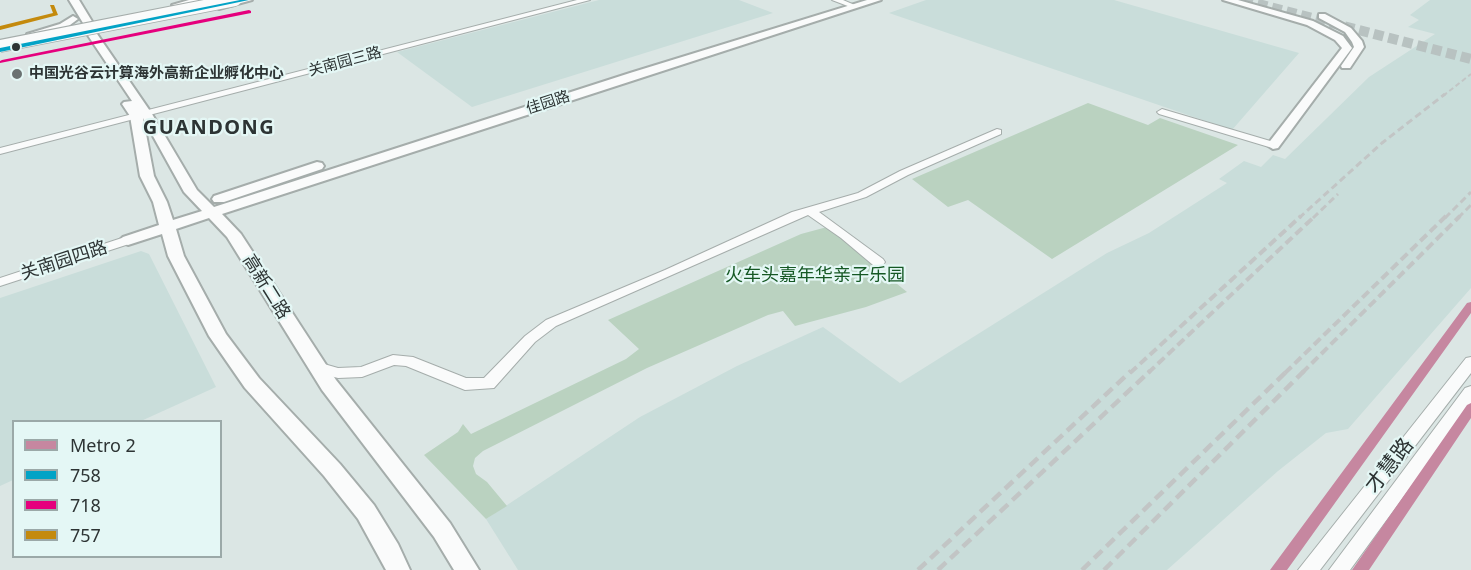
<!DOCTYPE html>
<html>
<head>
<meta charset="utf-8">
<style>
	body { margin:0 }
	#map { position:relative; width:1471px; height:570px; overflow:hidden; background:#dbe6e4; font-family:"Noto Sans",sans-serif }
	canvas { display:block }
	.legend { position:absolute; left:12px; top:420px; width:210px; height:138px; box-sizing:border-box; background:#e4f7f5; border:2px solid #9ba9a8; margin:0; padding:8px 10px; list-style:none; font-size:18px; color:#2d3434 }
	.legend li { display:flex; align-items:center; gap:12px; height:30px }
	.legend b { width:30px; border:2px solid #9ba9a8 }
</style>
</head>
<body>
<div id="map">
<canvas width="1471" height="570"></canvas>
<ul class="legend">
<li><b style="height:8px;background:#c687a0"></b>Metro 2</li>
<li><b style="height:8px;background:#02a3c6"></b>758</li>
<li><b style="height:8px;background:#e5007d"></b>718</li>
<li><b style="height:8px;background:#c48a0d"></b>757</li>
</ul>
</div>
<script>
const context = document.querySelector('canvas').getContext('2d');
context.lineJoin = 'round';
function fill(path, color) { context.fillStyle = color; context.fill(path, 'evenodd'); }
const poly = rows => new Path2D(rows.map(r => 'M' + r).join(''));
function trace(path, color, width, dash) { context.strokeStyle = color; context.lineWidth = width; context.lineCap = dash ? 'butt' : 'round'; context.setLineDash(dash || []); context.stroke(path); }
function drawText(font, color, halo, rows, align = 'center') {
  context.font = font + ' "Noto Sans","Noto Sans SC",sans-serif'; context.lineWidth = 4.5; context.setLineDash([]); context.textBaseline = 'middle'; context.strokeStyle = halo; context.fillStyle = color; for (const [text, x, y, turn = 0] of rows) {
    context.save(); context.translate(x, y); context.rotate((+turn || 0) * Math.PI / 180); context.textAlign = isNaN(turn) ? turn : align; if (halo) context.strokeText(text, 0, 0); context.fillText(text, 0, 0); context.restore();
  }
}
fill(poly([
	[599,0,739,0,773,13,472,107,397,52],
	[926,0,1114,0,1299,53,1232,130,889,13],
	[1430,0,1471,0,1471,288,1348,429,1326,433,1278,471,1167,570,518,570,486,519,640,417,737,366,823,327,900,383,1107,253,1149,233,1227,183,1219,179,1244,161,1261,167,1273,155,1285,159,1369,77,1435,34,1408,27,1419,20,1410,15],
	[141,251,149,254,216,387,141,421,14,422,13,480,0,486,0,298]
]), '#c9ddda');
fill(poly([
	[1088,103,1148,125,1160,118,1238,145,1052,259,968,200,948,207,912,179],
	[827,227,907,292,866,307,795,326,783,311,768,315,647,368,483,451,475,458,473,466,476,474,487,482,507,506,486,519,424,455,458,432,463,424,471,434,626,359,639,349,608,320,801,234]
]), '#bad2c0');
trace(poly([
	[1243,0,1471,59]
]), '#b8c2c1', 10, [10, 5]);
const minor = poly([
	[577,0,590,0,0,154,0,148,577,0],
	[832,0,843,0,857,6,853,8,832,0],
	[1162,109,1277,143,1278,145,1273,148,1269,147,1159,114,1157,112,1162,109],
	[997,129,1001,130,1001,134,908,175,866,197,819,212,883,259,885,262,883,265,873,265,841,238,808,215,556,326,535,342,494,388,465,390,406,366,394,365,362,377,338,378,312,371,309,367,312,363,317,362,338,368,361,367,393,355,413,357,466,378,484,378,525,336,546,320,665,270,792,212,858,193,900,171,997,129],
	[128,236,132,237,134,240,132,243,0,286,0,278,128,236],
	[1471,357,1471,373,1320,570,1298,570,1466,358,1471,357],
	[1471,386,1471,404,1350,570,1329,570,1465,388,1471,386]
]);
const major = poly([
	[69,0,79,0,93,23,95,31,152,114,197,190,214,207,630,73,867,0,881,0,222,214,241,234,336,380,450,523,479,570,454,570,434,537,322,390,227,237,209,218,176,229,184,256,226,334,259,378,340,464,374,505,398,544,410,570,386,570,358,519,324,476,245,388,209,336,168,256,162,234,128,245,123,243,120,240,123,237,159,225,153,202,140,176,130,116,122,104,124,102,132,101,85,31,83,23,69,0],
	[143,118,184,192,202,211,173,220,167,202,154,176,143,118],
	[189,0,209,0,177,8,172,5,189,0],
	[234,0,252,0,219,9,214,6,234,0],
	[1223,0,1238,0,1313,21,1343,36,1352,48,1278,148,1273,149,1267,145,1342,48,1335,40,1307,25,1223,0],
	[1319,14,1325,14,1351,28,1362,41,1364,47,1350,68,1342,68,1341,66,1354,47,1352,42,1345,32,1319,18,1319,14],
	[73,16,78,19,66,28,32,37,27,34,60,24,73,16],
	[317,162,322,163,324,166,322,169,224,202,214,202,212,199,214,196,317,162]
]);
trace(minor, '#a5adab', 2);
trace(major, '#a5adab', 4);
fill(minor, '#fafbfb');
fill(major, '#fafbfb');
trace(poly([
	[1443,96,1471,74]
]), '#c2c5c5', 2, [5, 3]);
trace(poly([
	[1299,218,1382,143,1445,94],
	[1313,218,1338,194],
	[1445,218,1471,192],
	[1458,218,1471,205]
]), '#c2c5c5', 3, [7, 4]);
trace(poly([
	[1130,373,1301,216],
	[1148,373,1315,216],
	[1285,373,1446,216],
	[1302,373,1460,216]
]), '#c2c5c5', 4, [9, 4.5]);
trace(poly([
	[918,570,1131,371],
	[938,570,1150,371],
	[1082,570,1287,371],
	[1104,570,1304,371]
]), '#c2c5c5', 4.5, [11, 6]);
const highwayBridge = poly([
	[0,46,235,0]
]);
trace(highwayBridge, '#a5adab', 14, []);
trace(highwayBridge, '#fafbfb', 12);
fill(poly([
	[240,0,249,0,0,52,0,48,240,0]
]), '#02a3c6');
fill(poly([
	[249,10,251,11,251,13,0,63,0,61,2,60,249,10]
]), '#e5007d');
fill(poly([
	[50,5,54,5,58,15,0,30,0,26,53,13,50,5]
]), '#c48a0d');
fill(poly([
	[1471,302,1471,313,1287,570,1270,570,1467,303,1471,302],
	[1471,403,1471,418,1369,570,1352,570,1467,405,1471,403]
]), '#c687a0');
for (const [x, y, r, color] of [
	[16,47,5,"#2d3434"],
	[17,74,6,"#6a7272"]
]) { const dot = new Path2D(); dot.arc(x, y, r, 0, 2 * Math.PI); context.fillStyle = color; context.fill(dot); trace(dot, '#e4f7f5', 2); }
drawText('15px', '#2d3434', '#e4f7f5', [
	["关南园三路",345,62,-15],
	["佳园路",548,103,-18]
]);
drawText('bold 15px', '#2d3434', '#e4f7f5', [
	["中国光谷云计算海外高新企业孵化中心",29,74]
], 'left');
drawText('18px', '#2d3434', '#e4f7f5', [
	["关南园四路",64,261,-18],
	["高新二路",266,287,58]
]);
drawText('18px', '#155824', '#e4f7f5', [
	["火车头嘉年华亲子乐园",815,276]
]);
context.letterSpacing = '1.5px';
drawText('bold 20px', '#2d3434', '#e4f7f5', [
	["GUANDONG",209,128]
]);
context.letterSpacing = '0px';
drawText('21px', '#2d3434', '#e4f7f5', [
	["才慧路",1390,466,-52]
]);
</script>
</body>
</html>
